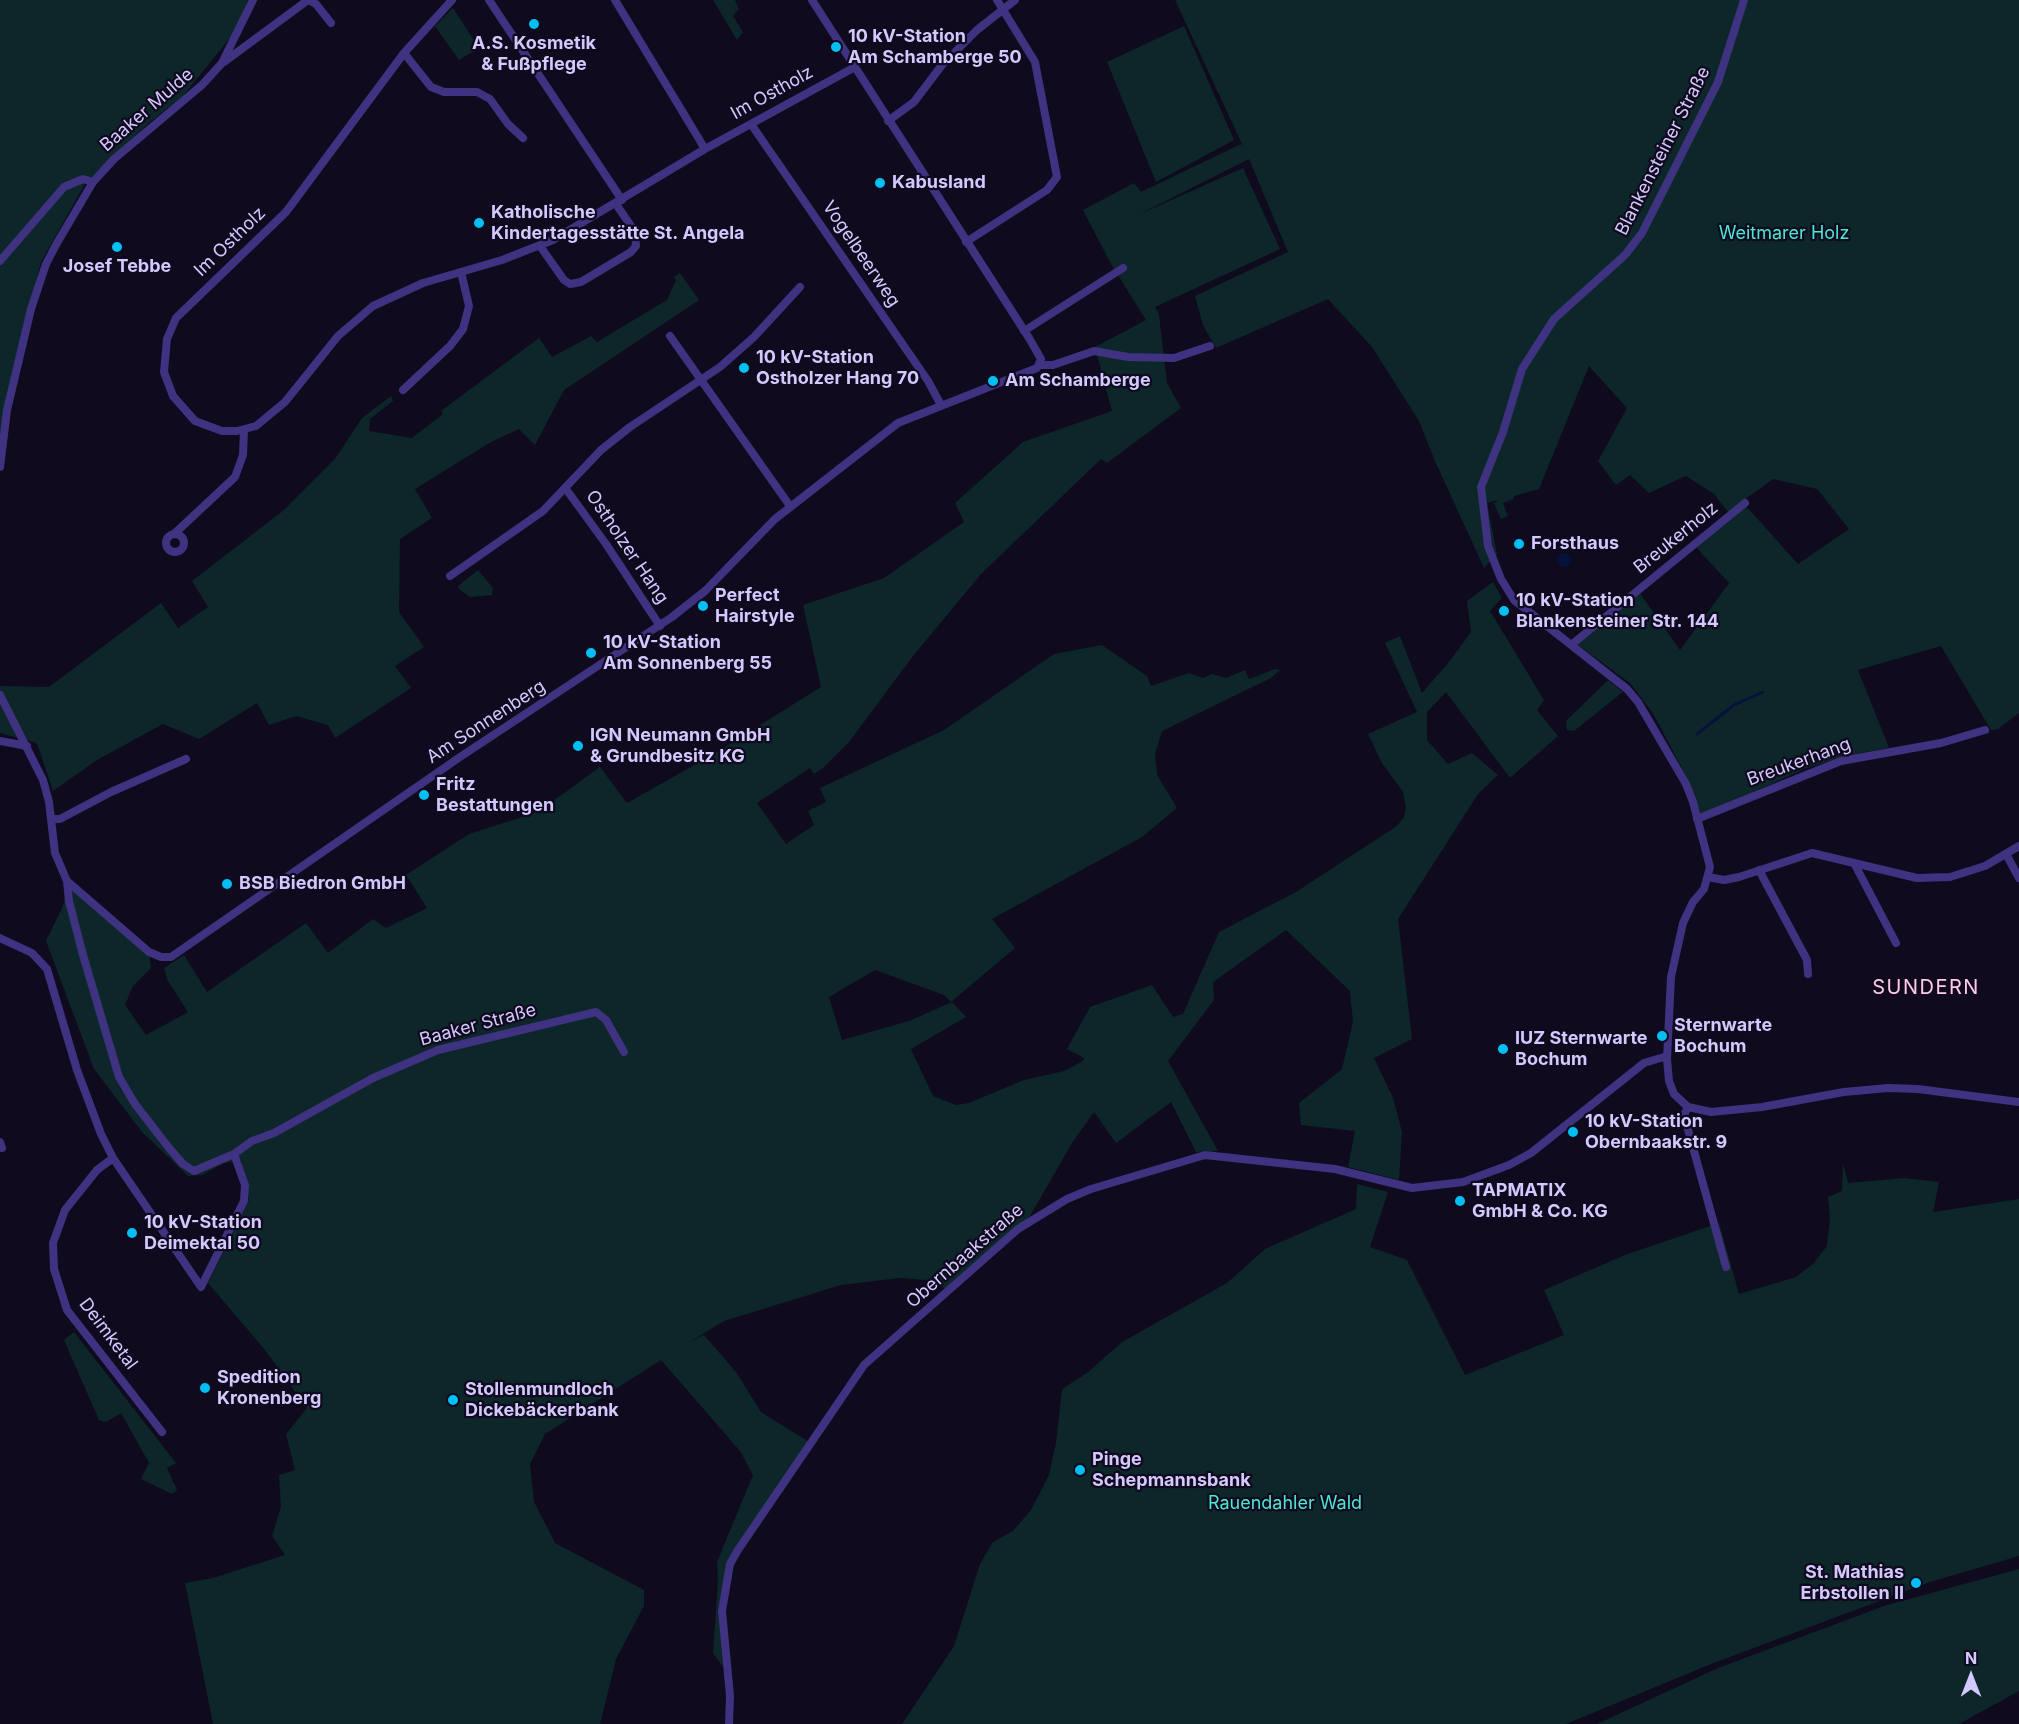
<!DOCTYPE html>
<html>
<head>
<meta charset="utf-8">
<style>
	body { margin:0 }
	#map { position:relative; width:2019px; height:1724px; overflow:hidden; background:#100a1e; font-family:Inter,sans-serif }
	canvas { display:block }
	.north { position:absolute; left:1941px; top:1646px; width:60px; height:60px; -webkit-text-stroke:4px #100a1e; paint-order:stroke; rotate:0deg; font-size:16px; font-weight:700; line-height:24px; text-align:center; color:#d4c8ff }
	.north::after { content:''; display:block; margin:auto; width:21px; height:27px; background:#d4c8ff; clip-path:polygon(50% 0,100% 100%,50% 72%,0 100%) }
</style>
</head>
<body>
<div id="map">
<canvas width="2019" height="1724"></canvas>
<div class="north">N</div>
</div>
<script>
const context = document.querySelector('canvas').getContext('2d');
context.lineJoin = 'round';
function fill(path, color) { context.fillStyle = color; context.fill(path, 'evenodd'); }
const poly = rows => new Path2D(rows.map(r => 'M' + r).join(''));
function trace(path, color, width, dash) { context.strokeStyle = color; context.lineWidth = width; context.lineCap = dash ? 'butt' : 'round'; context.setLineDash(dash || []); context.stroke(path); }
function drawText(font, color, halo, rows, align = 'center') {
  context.font = font + ' Inter,sans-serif'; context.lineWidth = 4.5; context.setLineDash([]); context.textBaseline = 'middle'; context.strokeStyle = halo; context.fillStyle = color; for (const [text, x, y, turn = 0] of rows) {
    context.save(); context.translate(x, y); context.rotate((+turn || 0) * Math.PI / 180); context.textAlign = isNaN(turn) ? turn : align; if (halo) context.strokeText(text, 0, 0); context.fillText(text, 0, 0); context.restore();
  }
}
fill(poly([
	[0,0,248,0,234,33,183,96,150,122,86,182,41,262,5,410,0,448],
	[713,0,735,0,739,9,733,16,743,32,737,40],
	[1175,0,2019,0,2019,713,1998,729,1991,730,1941,646,1858,670,1889,748,1845,756,1804,769,1706,814,1700,813,1687,778,1654,715,1631,684,1577,644,1639,592,1680,650,1729,583,1695,546,1745,505,1798,564,1849,529,1817,489,1773,479,1728,512,1714,494,1686,476,1649,493,1630,475,1616,485,1598,461,1627,408,1589,366,1539,489,1514,496,1514,499,1503,503,1508,516,1501,519,1494,503,1498,500,1487,503,1497,554,1484,568,1435,461,1419,421,1372,347,1328,299,1216,348,1203,325,1195,296,1288,252,1249,159,1138,215,1243,168,1280,249,1155,307,1159,315,1167,383,1181,408,1107,463,1101,459,981,574,913,656,849,742,824,767,814,774,810,768,757,803,786,844,814,825,808,811,826,802,820,788,944,730,1054,654,1102,645,1147,676,1151,686,1189,673,1203,678,1212,674,1226,678,1245,670,1249,679,1275,669,1280,670,1271,678,1162,731,1155,754,1157,775,1177,808,1142,837,992,919,1015,948,951,1002,944,995,875,970,829,997,842,1040,909,1021,952,1002,966,1017,911,1049,933,1096,956,1105,969,1103,1024,1080,1064,1071,1083,1061,1084,1058,1067,1049,1090,1007,1152,985,1173,1017,1183,1014,1219,932,1296,892,1397,826,1404,817,1406,807,1403,792,1382,763,1368,734,1417,712,1385,643,1400,636,1422,693,1449,662,1471,632,1467,601,1493,582,1502,598,1490,611,1544,700,1537,710,1558,736,1510,778,1446,692,1427,712,1427,740,1448,764,1472,753,1498,775,1478,794,1398,919,1412,1039,1374,1058,1393,1098,1402,1132,1399,1180,1348,1167,1355,1131,1301,1125,1299,1103,1342,1069,1353,1022,1350,991,1286,930,1213,982,1214,1000,1168,1061,1218,1151,1196,1152,1171,1102,1116,1143,1094,1112,1072,1143,1030,1216,946,1291,938,1281,900,1278,841,1285,724,1321,691,1341,704,1335,736,1372,761,1412,809,1442,728,1562,719,1608,723,1667,713,1653,718,1580,717,1562,753,1475,740,1451,661,1360,545,1434,530,1464,534,1502,555,1543,644,1590,644,1606,616,1659,600,1724,213,1724,185,1583,213,1578,285,1555,272,1536,281,1507,279,1475,295,1470,286,1434,307,1408,265,1350,208,1283,249,1200,241,1160,224,1163,202,1175,188,1176,142,1132,94,1069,46,941,63,906,68,879,148,947,151,968,133,986,125,1005,146,1035,188,1012,168,981,164,968,184,955,207,992,306,923,328,953,373,919,386,928,427,908,406,875,469,834,538,812,600,767,627,803,712,755,821,687,803,605,884,578,964,522,955,503,1023,442,1112,411,1095,347,1146,320,1111,264,1083,210,1134,183,1141,192,1241,144,1243,146],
	[453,8,479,48,459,60,435,26],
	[1184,26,1234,140,1156,182,1107,62],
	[680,273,699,300,564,390,535,445,519,429,491,442,415,489,432,518,400,539,399,612,424,647,395,666,411,688,335,738,328,725,296,716,269,725,257,703,199,739,163,724,97,760,53,791,37,743,0,733,0,686,49,687,161,603,178,628,208,607,192,581,284,510,335,459,362,418,391,396,393,401,370,419,369,431,412,438,443,414,441,411,539,338,552,357,591,336,597,342,667,300,676,280,674,277],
	[478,570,493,588,492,595,470,597,459,589,458,586],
	[1608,680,1623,692,1574,731,1567,730,1566,721],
	[1843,1163,1848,1183,1904,1178,1939,1182,1933,1212,2019,1199,2019,1556,1930,1582,1711,1664,1566,1724,902,1724,954,1646,980,1564,993,1542,1013,1531,1031,1510,1049,1475,1056,1443,1062,1389,1087,1373,1122,1342,1227,1283,1265,1249,1356,1209,1357,1184,1388,1192,1370,1247,1407,1260,1465,1375,1564,1335,1544,1290,1625,1255,1719,1223,1739,1294,1796,1277,1813,1264,1827,1246,1830,1218,1828,1197,1842,1191],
	[74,1332,176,1463,167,1468,177,1490,172,1494,141,1479,149,1463,121,1413,106,1422,99,1420,64,1340],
	[2019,1569,2019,1691,1959,1724,1597,1724,1718,1668,1887,1605]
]), '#0d2629');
fill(poly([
	'1557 560a7 7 0 1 1 14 0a7 7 0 1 1-14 0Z'
]), '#05133c');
trace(poly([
	[1697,734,1734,705,1763,692]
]), '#05133c', 3);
trace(poly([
	[452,0,404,53,286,212,176,318,167,339,164,372,173,396,195,421,222,431,237,431,256,426,285,402,338,336,373,306,423,283,502,260,553,240,705,149,855,67],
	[489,0,622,200],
	[615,0,705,149],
	[1744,0,1718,82,1642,233,1625,255,1554,319,1522,369,1503,432,1481,487,1488,546,1501,579,1514,600,1627,689,1638,702,1686,784,1693,802,1710,867,1704,889,1693,902,1683,923,1671,977,1667,1059,1669,1081,1674,1094,1688,1107,1711,1112,1762,1107,1844,1092,1888,1088,1918,1089,2019,1102],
	[404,53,431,87,444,92,477,92,490,99,508,124,523,138],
	[224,62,308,0,316,4,331,23],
	[888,121,914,102,942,65,977,30,1015,0],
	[751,124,928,381,941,405],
	[966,242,1047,190,1057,177,1035,62,997,0],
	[540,246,564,280,570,284,581,282,631,252,636,246,635,232,616,204],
	[0,261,64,187,83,179,93,182],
	[1024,331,1123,268],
	[670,336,790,506],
	[1041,365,1053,365,1094,351,1128,357,1174,358,1210,346],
	[403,390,450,346,463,329,469,306,461,272],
	[0,467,7,410,31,309,46,264,57,243,93,182,114,159,202,85,222,63,253,0],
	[566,489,606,544,660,626],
	'166 543a9 9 0 1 1 18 0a9 9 0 1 1-18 0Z',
	[174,534,235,477,243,455,244,430],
	[450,576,543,511,601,450,630,427,720,367,754,337,800,287],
	[1571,645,1745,503],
	[0,695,43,780,49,802,55,853,67,881,149,952,161,957,171,957,460,757,672,617,705,591,775,519,898,423,1037,368,1041,359,1029,338,812,0],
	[0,741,27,746],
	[52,819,60,819,111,792,186,759],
	[1697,819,1841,761,1941,743,1985,730],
	[2006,854,2019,878],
	[1854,863,1896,943],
	[1759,870,1807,960,1808,974],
	[1708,877,1724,880,1739,877,1812,853,1917,878,1950,877,1985,866,2019,846],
	[67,881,69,901,83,955,119,1077,135,1104,169,1148,183,1164,194,1171,234,1154,252,1141,274,1133,373,1078,438,1050,596,1012,606,1020,624,1052],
	[0,938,32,953,47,969,77,1070,101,1134,113,1158,201,1287,244,1201,245,1185,234,1154],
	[1688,1107,1684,1115,1726,1267],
	[0,1142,2,1148],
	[113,1158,97,1170,65,1210,53,1243,54,1269,67,1310,162,1432],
	[729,1724,730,1696,722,1611,730,1564,738,1550,864,1365,1018,1229,1067,1199,1091,1189,1205,1155,1335,1169,1412,1188,1463,1182,1509,1165,1531,1153,1644,1063,1667,1056]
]), '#3e3281', 8);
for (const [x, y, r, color] of [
	[534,24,6,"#00bff3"],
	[836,47,6,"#00bff3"],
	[880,183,6,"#00bff3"],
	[479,223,6,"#00bff3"],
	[117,247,6,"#00bff3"],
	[744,368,6,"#00bff3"],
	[993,381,6,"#00bff3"],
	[1519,544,6,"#00bff3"],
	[703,606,6,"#00bff3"],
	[1504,611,6,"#00bff3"],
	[591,653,6,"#00bff3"],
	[578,746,6,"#00bff3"],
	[424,795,6,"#00bff3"],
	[227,884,6,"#00bff3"],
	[1662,1036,6,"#00bff3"],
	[1503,1049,6,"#00bff3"],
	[1573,1132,6,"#00bff3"],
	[1460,1201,6,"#00bff3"],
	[132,1233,6,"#00bff3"],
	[205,1388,6,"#00bff3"],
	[453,1400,6,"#00bff3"],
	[1080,1470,6,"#00bff3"],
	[1916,1583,6,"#00bff3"]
]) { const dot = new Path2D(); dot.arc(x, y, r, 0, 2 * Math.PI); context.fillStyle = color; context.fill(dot); trace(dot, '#100a1e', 2); }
drawText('bold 18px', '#d4c8ff', '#100a1e', [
	["10 kV-Station",848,37],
	["Am Schamberge 50",848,58],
	["A.S. Kosmetik",534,44,"center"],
	["& Fußpflege",534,65,"center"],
	["Kabusland",892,183],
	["Katholische",491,213],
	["Kindertagesstätte St. Angela",491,234],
	["Josef Tebbe",117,267,"center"],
	["10 kV-Station",756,358],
	["Ostholzer Hang 70",756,379],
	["Am Schamberge",1005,381],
	["Forsthaus",1531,544],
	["Perfect",715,596],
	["Hairstyle",715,617],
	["10 kV-Station",1516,601],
	["Blankensteiner Str. 144",1516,622],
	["10 kV-Station",603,643],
	["Am Sonnenberg 55",603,664],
	["IGN Neumann GmbH",590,736],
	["& Grundbesitz KG",590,757],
	["Fritz",436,785],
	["Bestattungen",436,806],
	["BSB Biedron GmbH",239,884],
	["Sternwarte",1674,1026],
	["Bochum",1674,1047],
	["IUZ Sternwarte",1515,1039],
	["Bochum",1515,1060],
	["10 kV-Station",1585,1122],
	["Obernbaakstr. 9",1585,1143],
	["TAPMATIX",1472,1191],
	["GmbH & Co. KG",1472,1212],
	["10 kV-Station",144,1223],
	["Deimektal 50",144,1244],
	["Spedition",217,1378],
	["Kronenberg",217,1399],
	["Stollenmundloch",465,1390],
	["Dickebäckerbank",465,1411],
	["Pinge",1092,1460],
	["Schepmannsbank",1092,1481],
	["St. Mathias",1904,1573,"right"],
	["Erbstollen II",1904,1594,"right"]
], 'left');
drawText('18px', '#d4c8ff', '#100a1e', [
	["Im Ostholz",772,93,-29],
	["Baaker Mulde",147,110,-41],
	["Blankensteiner Straße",1663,151,-63],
	["Im Ostholz",230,242,-44],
	["Vogelbeerweg",861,254,56],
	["Breukerholz",1676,538,-39],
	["Ostholzer Hang",627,547,56],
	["Am Sonnenberg",486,722,-33],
	["Breukerhang",1799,762,-20],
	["Baaker Straße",478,1025,-15],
	["Obernbaakstraße",965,1256,-41],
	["Deimketal",108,1334,53]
]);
drawText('18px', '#4be7d2', '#100a1e', [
	["Weitmarer Holz",1784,234],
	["Rauendahler Wald",1285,1504]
]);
context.letterSpacing = '1.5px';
drawText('20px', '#ffcae5', '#100a1e', [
	["SUNDERN",1926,988]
]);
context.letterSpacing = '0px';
</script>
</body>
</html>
